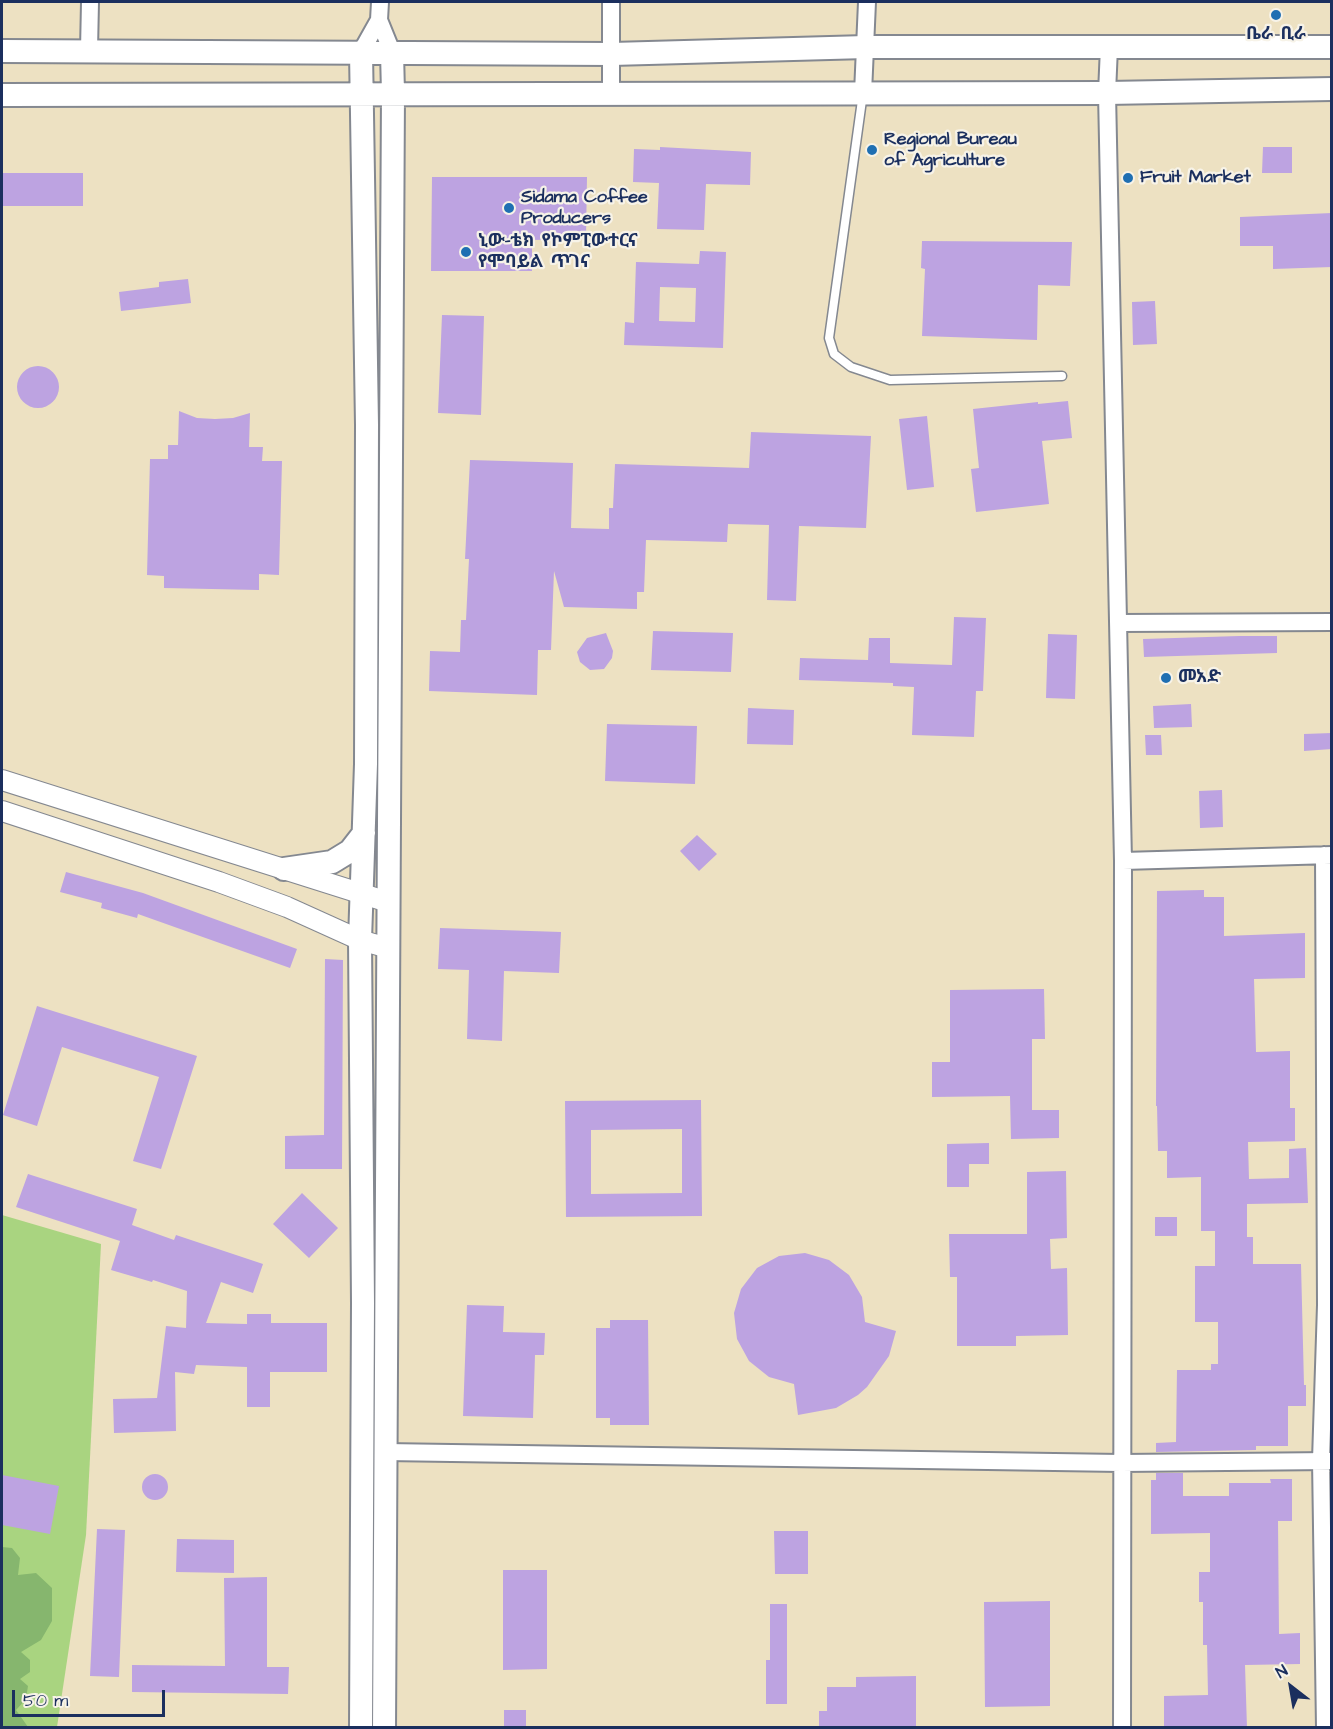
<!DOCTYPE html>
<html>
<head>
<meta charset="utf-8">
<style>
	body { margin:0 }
	#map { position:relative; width:1333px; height:1729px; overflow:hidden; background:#ede1c2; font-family:"Architects Daughter",sans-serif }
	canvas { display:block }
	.frame { position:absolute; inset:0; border:3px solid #1b2f5e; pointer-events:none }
	.north { position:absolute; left:1261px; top:1657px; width:60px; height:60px; -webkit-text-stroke:4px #f7f3e8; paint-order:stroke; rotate:329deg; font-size:16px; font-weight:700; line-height:24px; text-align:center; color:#1b2f5e }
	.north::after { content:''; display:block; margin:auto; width:21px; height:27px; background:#1b2f5e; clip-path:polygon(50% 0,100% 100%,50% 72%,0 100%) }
	.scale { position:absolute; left:12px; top:1690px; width:153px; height:27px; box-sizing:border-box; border:3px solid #1b2f5e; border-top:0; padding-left:8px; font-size:18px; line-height:21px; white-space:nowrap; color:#1b2f5e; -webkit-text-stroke:4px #f7f3e8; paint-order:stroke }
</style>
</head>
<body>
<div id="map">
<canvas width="1333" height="1729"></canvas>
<div class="frame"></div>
<div class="north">N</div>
<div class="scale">50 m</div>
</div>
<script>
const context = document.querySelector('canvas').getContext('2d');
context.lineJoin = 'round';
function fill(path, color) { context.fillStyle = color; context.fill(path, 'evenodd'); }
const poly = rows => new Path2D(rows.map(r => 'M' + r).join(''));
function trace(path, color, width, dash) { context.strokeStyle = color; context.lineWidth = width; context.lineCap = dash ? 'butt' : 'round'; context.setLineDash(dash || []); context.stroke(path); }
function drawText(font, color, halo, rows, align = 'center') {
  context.font = font + ' "Architects Daughter","Noto Sans Ethiopic",sans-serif'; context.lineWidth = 4.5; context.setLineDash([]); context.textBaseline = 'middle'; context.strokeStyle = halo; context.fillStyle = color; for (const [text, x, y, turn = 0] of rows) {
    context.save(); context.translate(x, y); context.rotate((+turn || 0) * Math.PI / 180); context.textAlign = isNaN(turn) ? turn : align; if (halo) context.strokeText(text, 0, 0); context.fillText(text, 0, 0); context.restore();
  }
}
fill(poly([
	[2,1215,101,1244,86,1535,57,1727,2,1727]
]), '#a9d480');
fill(poly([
	[2,1547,12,1548,20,1558,18,1575,36,1573,52,1588,52,1621,41,1640,21,1652,30,1660,30,1672,20,1679,28,1686,26,1699,16,1710,28,1727,2,1727]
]), '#86b66e');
fill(poly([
	[660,147,751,152,750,185,706,184,704,230,657,229,659,183,633,182,634,149,660,150],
	[1263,147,1292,147,1292,173,1262,173],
	[2,173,83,173,83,206,2,206],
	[432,177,587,177,586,239,532,240,532,271,431,271],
	[1332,213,1332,267,1273,269,1273,246,1240,246,1240,217],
	[922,241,1072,242,1070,286,1038,285,1037,340,922,336,925,269,921,268],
	[700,251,726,252,723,348,624,345,625,322,634,323,636,262,699,264],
	[660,287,696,288,695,322,659,321],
	[188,279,191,303,121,311,119,292,159,287,159,282],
	[1155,301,1157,344,1133,345,1132,302],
	[442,315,484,316,481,415,438,413],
	'17 387a21 21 0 1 1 42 0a21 21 0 1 1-42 0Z',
	[1068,401,1072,438,1042,441,1049,504,976,512,971,469,979,468,973,409,1038,402,1038,404],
	[179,411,197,418,215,419,233,418,250,413,249,447,263,447,262,461,282,461,279,575,259,574,259,590,164,588,164,576,147,575,150,459,168,459,168,445,178,445],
	[927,416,934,487,907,490,899,419],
	[751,432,871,436,866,528,799,526,796,601,767,600,769,525,728,524,727,542,646,540,644,592,637,592,637,609,564,607,554,571,551,650,538,650,537,695,429,691,430,651,460,652,461,620,466,620,469,559,465,559,470,460,573,463,571,528,609,529,609,508,613,508,615,464,749,468],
	[954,617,986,618,983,691,976,691,974,737,912,735,914,687,893,686,893,683,799,680,800,658,868,660,869,638,890,638,890,663,952,665],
	[653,631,733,633,731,672,651,670],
	[606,633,613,651,612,658,604,669,590,670,580,662,577,652,587,638],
	[1048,634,1077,635,1075,699,1046,698],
	[1239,636,1277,636,1277,653,1144,657,1143,639],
	[1191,704,1192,727,1154,728,1153,706],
	[748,708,794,710,793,745,747,744],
	[607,724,697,726,695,784,605,781],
	[1332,733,1332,749,1304,751,1304,734],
	[1145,735,1161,735,1162,755,1146,755],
	[1222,790,1223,827,1200,828,1199,791],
	[697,835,717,854,699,871,680,851],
	[66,872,143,893,297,949,290,968,138,914,137,918,101,908,102,903,60,892],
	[1204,890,1204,897,1224,897,1224,936,1305,933,1305,978,1254,979,1256,1052,1290,1051,1290,1108,1295,1108,1295,1141,1248,1142,1249,1179,1289,1178,1289,1149,1306,1148,1308,1203,1247,1204,1247,1237,1253,1237,1253,1264,1301,1264,1304,1385,1306,1385,1306,1406,1288,1406,1288,1446,1256,1446,1256,1450,1156,1452,1156,1443,1176,1442,1177,1370,1211,1370,1211,1364,1218,1364,1218,1322,1195,1322,1195,1266,1215,1266,1215,1231,1201,1231,1201,1177,1167,1178,1167,1151,1158,1151,1157,1106,1156,1106,1157,891],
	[440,928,561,932,559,973,504,971,502,1041,467,1039,469,970,438,969],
	[325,959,343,960,342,1169,285,1169,285,1136,324,1135],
	[1044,989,1045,1039,1032,1039,1032,1110,1059,1110,1059,1138,1011,1139,1010,1096,932,1097,932,1062,950,1062,950,990],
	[37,1006,197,1056,161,1169,133,1161,159,1077,62,1047,37,1126,3,1115],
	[701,1100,702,1216,566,1217,565,1101],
	[682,1129,682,1193,591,1194,591,1130],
	[989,1143,989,1164,969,1164,969,1187,947,1187,947,1144],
	[1066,1171,1067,1238,1050,1239,1051,1269,1067,1268,1068,1335,1016,1336,1016,1346,957,1346,957,1277,950,1277,949,1234,1027,1234,1027,1172],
	[28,1174,137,1209,132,1225,174,1240,176,1235,263,1264,253,1293,221,1282,206,1323,247,1324,247,1314,271,1314,271,1323,327,1323,327,1372,270,1372,270,1407,247,1407,247,1367,196,1365,194,1374,175,1372,176,1431,114,1433,113,1399,157,1398,166,1326,186,1328,187,1291,153,1280,152,1282,111,1270,120,1241,16,1207],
	[302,1193,338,1228,309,1258,273,1224],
	[1155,1217,1177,1217,1177,1236,1155,1236],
	[805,1253,829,1260,849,1275,862,1297,865,1322,896,1331,889,1356,867,1387,858,1395,836,1408,798,1415,794,1384,769,1377,749,1361,737,1339,734,1313,741,1289,757,1268,779,1256],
	[467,1305,504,1306,503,1332,545,1333,544,1355,535,1355,533,1418,463,1416],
	[610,1320,648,1320,649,1425,610,1425,610,1418,596,1418,596,1328,610,1328],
	[1156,1473,1183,1473,1183,1496,1229,1496,1229,1483,1271,1483,1270,1479,1292,1479,1292,1521,1278,1521,1279,1634,1300,1633,1300,1664,1245,1665,1247,1728,1164,1728,1164,1696,1208,1695,1207,1645,1203,1645,1203,1602,1199,1602,1199,1572,1210,1572,1210,1533,1151,1534,1151,1480,1156,1480],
	'142 1487a13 13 0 1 1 26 0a13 13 0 1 1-26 0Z',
	[2,1475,59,1486,50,1534,2,1525],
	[97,1529,125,1530,119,1677,90,1676],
	[774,1531,808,1531,808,1574,775,1574],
	[177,1539,234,1540,234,1573,176,1572],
	[503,1570,547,1570,547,1669,503,1670],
	[267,1577,267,1667,289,1667,288,1694,132,1692,132,1665,225,1666,224,1578],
	[1050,1601,1050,1706,985,1707,984,1602],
	[770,1604,787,1604,787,1704,766,1704,766,1660,770,1660],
	[916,1676,916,1728,819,1728,819,1711,827,1711,827,1687,856,1687,856,1677],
	[504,1710,526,1710,526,1728,504,1728]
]), '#bda3e1');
const service = poly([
	[863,93,829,338,834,354,851,367,890,380,1062,376]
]);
const minor = poly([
	[380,2,379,20,392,52],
	[1109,47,1107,93,1123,861,1122,1728],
	[89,50,90,2],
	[361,52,379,20],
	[611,93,611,2],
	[863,93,867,2],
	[1119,623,1332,622],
	[1324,855,1326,1305,1321,1460,1325,1728],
	[1123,861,1332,855],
	[385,1452,1121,1463,1332,1461]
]);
const tertiary = poly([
	[2,780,388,902],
	[2,811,219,882,287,907,360,940,388,948]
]);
const secondary = poly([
	[2,51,612,54,866,47,1332,47],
	[361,52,367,425,366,764,360,940,363,1303,361,1728],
	[2,95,1107,93,1332,89],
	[284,869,332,862,350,851,364,833],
	[384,1728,393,93,392,52]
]);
trace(service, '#848890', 11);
trace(minor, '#848890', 20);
trace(tertiary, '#848890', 22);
trace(secondary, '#848890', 26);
trace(service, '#fff', 8);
trace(minor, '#fff', 16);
trace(tertiary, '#fff', 20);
trace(secondary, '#fff', 22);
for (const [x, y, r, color] of [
	[1276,15,6,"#1f6fb2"],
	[872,150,6,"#1f6fb2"],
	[1128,178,6,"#1f6fb2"],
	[509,208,6,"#1f6fb2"],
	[466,252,6,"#1f6fb2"],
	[1166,678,6,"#1f6fb2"]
]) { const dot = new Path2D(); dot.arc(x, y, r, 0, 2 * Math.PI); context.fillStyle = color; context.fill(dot); trace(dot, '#f7f3e8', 2); }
drawText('bold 18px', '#1b2f5e', '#f7f3e8', [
	["ቤራ ቢራ",1276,35,"center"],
	["Regional Bureau",884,140],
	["of Agriculture",884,161],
	["Fruit Market",1140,178],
	["Sidama Coffee",521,198],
	["Producers",521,219],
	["ኒው-ቴክ የኮምፒውተርና",478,242],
	["የሞባይል ጥገና",478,263],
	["መአድ",1178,678]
], 'left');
</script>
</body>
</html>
